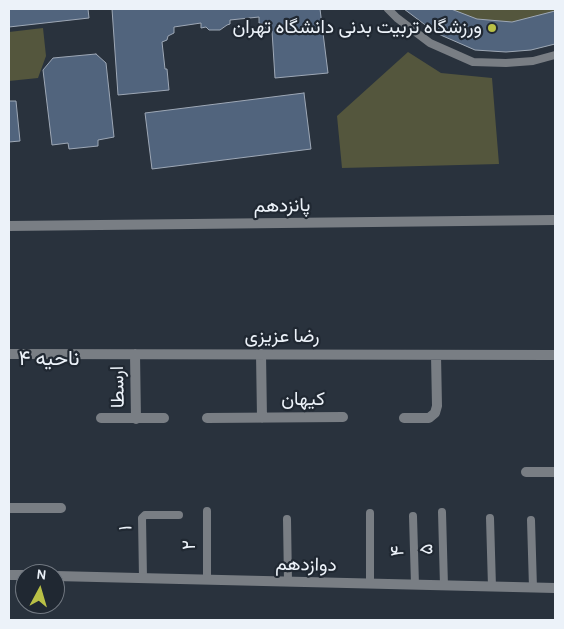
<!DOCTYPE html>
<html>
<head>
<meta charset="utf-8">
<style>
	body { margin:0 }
	#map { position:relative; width:564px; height:629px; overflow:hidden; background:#29323d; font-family:Karla,sans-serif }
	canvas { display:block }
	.frame { position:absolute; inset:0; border:10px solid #ecf2f9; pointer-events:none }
	.north { position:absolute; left:15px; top:564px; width:50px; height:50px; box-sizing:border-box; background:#202832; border:1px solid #727982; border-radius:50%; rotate:6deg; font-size:14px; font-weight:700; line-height:20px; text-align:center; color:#ecf2f9 }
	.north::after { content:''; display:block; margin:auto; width:18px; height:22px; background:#b9c046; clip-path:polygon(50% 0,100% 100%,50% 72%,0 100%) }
</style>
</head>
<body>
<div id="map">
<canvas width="564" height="629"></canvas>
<div class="frame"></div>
<div class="north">N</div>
</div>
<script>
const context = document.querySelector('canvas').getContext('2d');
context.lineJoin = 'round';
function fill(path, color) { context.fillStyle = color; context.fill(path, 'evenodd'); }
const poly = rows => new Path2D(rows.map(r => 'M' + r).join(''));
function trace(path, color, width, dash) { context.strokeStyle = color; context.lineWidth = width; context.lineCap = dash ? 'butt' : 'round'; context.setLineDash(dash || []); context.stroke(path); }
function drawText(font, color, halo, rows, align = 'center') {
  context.font = font + ' Karla,Vazirmatn,sans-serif'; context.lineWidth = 4.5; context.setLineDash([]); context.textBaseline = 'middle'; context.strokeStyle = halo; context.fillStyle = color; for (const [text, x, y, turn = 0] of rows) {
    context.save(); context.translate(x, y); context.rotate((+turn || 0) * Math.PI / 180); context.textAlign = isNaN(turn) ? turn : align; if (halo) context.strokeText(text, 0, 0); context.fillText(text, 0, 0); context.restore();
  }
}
fill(poly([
	[404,9,555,9,555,44,531,50,505,52,475,50,436,33],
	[43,28,46,56,38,78,9,81,9,32],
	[408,52,441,73,492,78,499,164,342,168,337,116]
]), '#54563d');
const building = poly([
	[9,9,88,9,89,18,9,27,9,9],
	[112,9,320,9,328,73,275,78,272,31,268,31,263,24,259,23,259,17,230,20,230,24,227,25,220,30,209,30,206,27,201,28,201,23,174,27,174,33,168,36,167,40,162,42,165,69,167,69,169,90,118,95,112,9],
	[404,9,451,9,477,19,512,22,555,11,555,44,531,50,506,52,475,50,436,33,404,9],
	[96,54,106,63,114,137,98,140,98,146,69,149,68,143,52,145,43,70,53,58,96,54],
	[304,93,311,149,152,169,145,113,304,93],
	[9,101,16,101,20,141,9,142,9,101]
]);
fill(building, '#51647d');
trace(building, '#9ea8b6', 1);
trace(poly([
	[388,9,397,18,430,43,473,62,506,63,533,61,555,55],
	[442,512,444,586],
	[370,513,370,584],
	[413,516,415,585],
	[490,518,492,587],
	[287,519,288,582],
	[531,520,533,588],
	[143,578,142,518,145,515,179,515],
	[207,580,207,511]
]), '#797e84', 8);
trace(poly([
	[9,226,555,220],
	[9,354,555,355],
	[135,354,136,419],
	[261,354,262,418],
	[101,418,164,418],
	[207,418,343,417],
	[404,418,429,418,435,413,437,406,436,355],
	[526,472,555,472],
	[9,508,61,508],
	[9,575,25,575],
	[55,576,555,588]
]), '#797e84', 10);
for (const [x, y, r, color] of [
	[492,28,5,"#b9c046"]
]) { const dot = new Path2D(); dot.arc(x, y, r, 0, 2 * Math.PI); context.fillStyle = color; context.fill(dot); trace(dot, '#202832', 2); }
drawText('19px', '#ecf2f9', '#202832', [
	["ورزشگاه تربیت بدنی دانشگاه تهران",482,28]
], 'right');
drawText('19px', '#ecf2f9', '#202832', [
	["پانزدهم",282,206,-1],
	["رضا عزیزی",282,337],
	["ارسطا",118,387,-91],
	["کیهان",303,400],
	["۱",126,528,-87],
	["۲",190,545,-90],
	["۵",427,549,-92],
	["۴",398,551,-92],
	["دوازدهم",306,565,1]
]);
drawText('21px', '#ecf2f9', '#202832', [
	["ناحیه ۴",49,359]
]);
</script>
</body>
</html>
